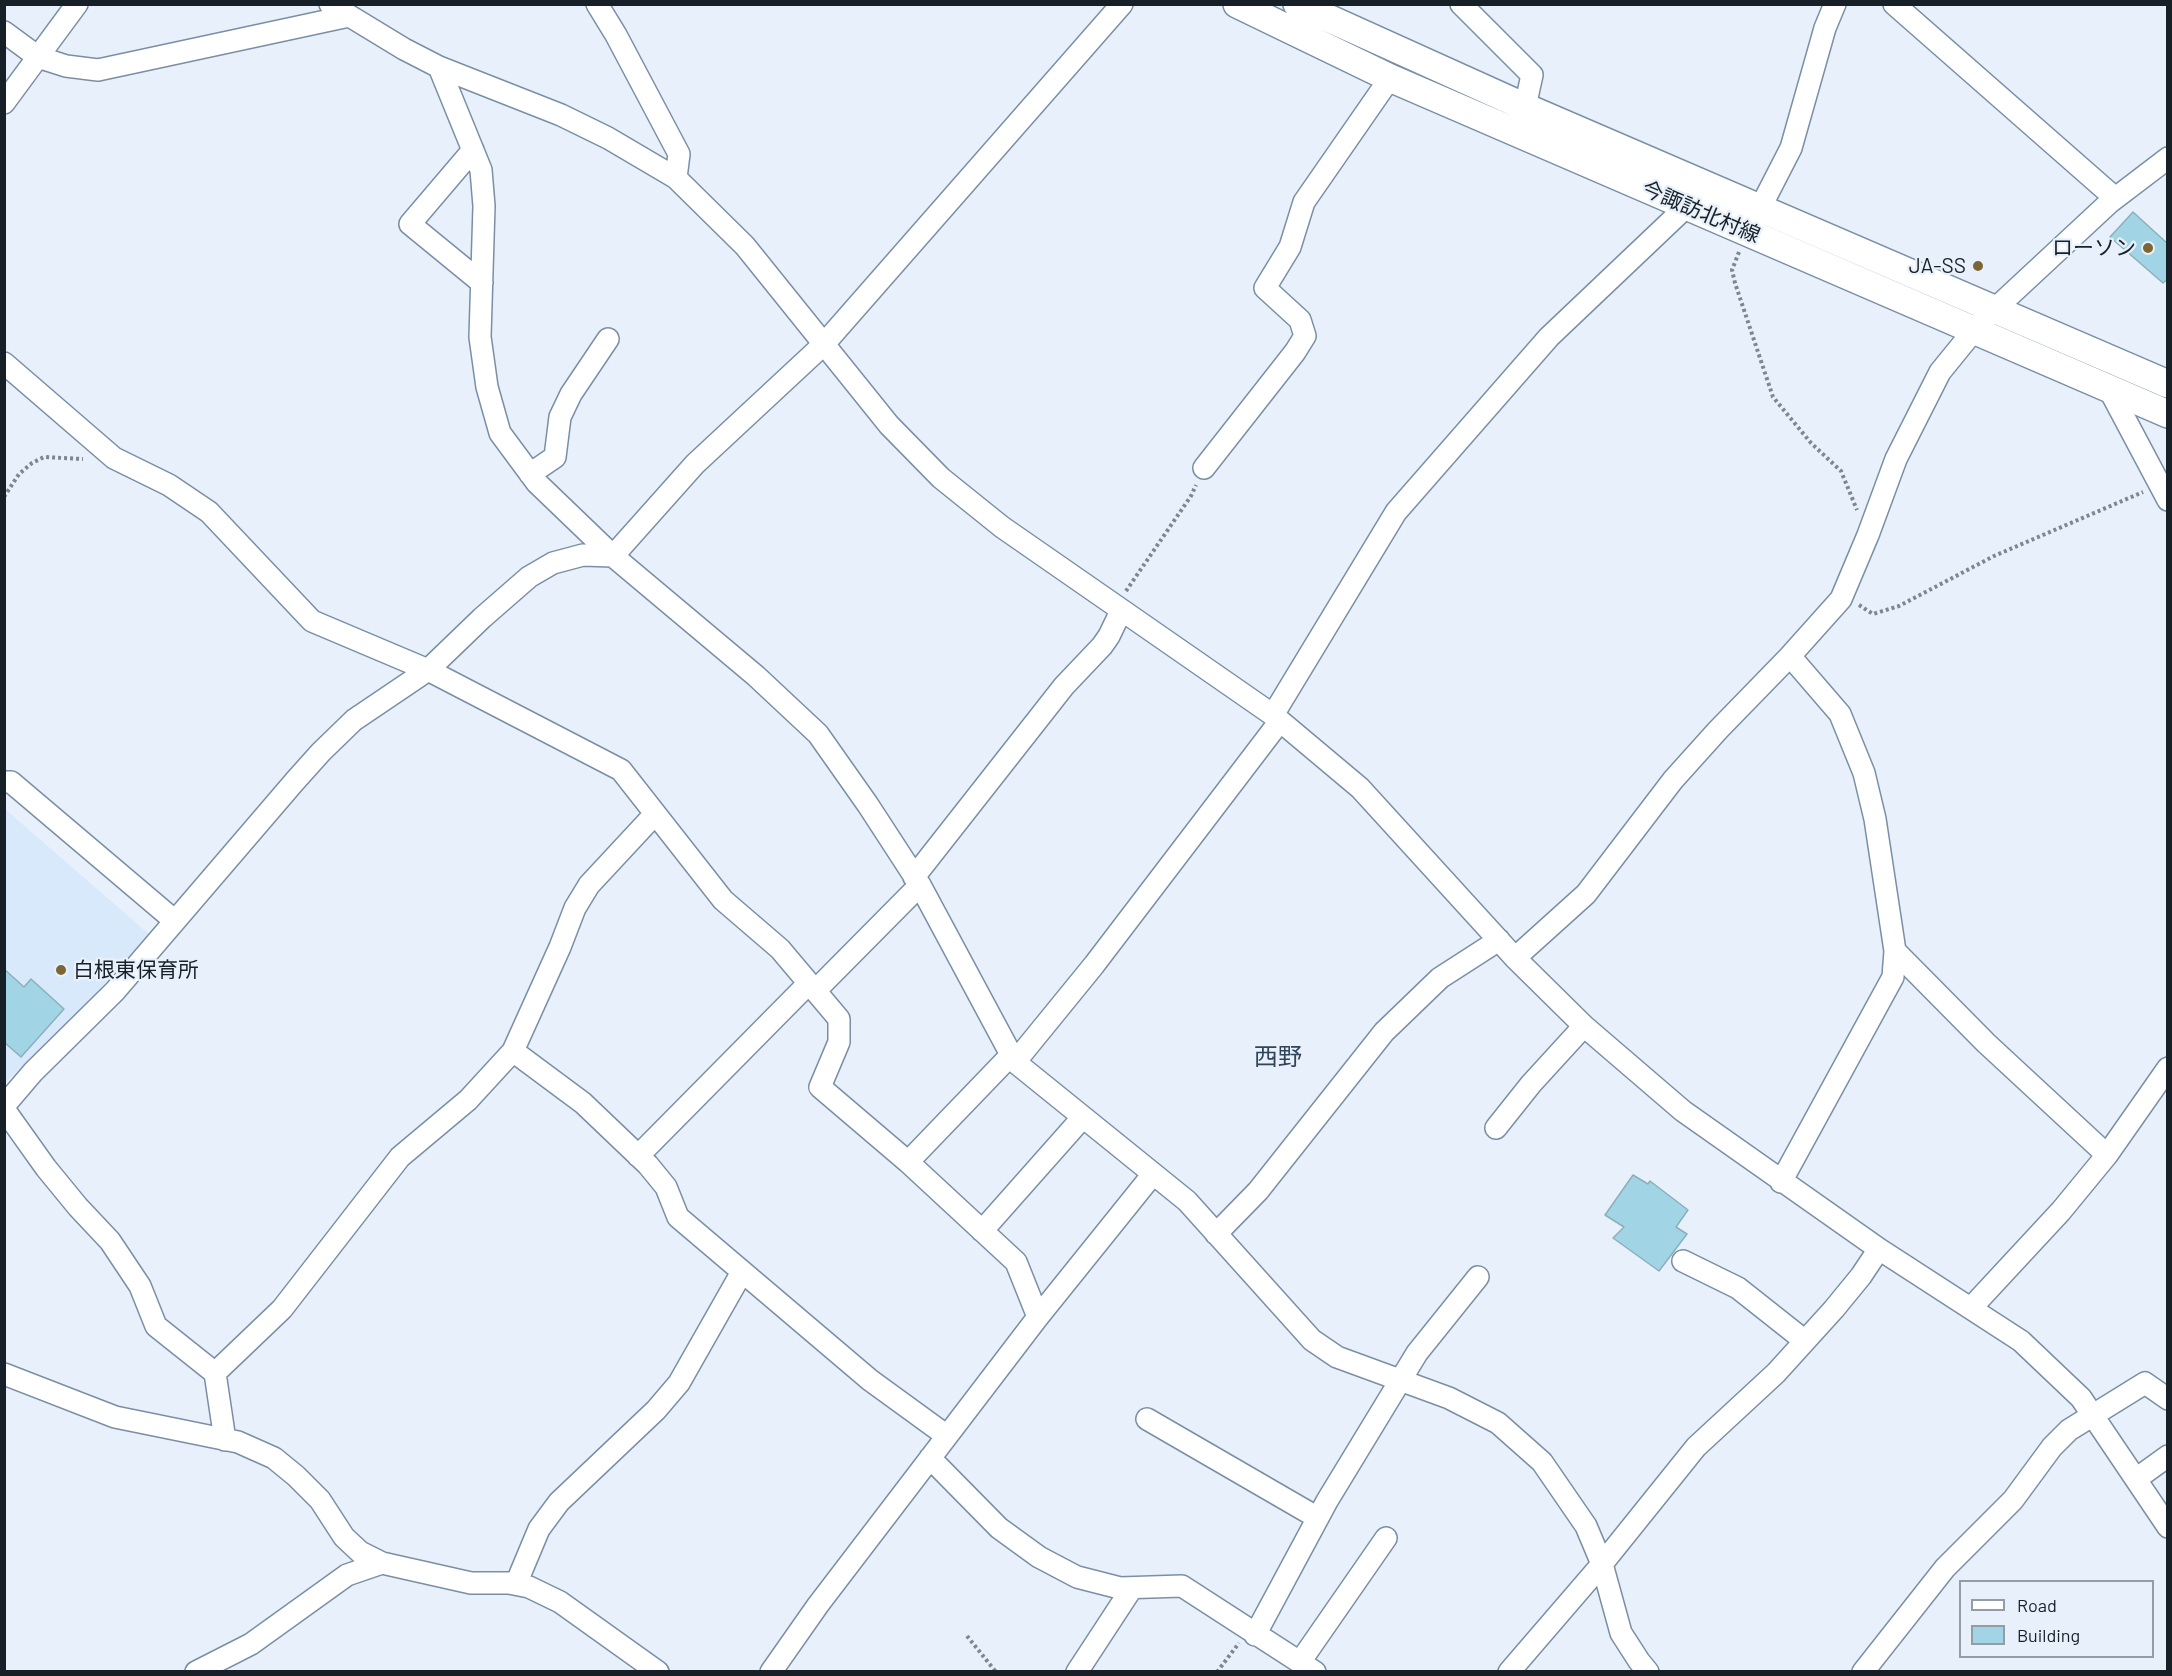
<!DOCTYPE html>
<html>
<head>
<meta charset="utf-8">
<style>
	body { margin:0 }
	#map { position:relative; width:2172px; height:1676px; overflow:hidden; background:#e8f1fb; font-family:Barlow,sans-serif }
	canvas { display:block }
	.frame { position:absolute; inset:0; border:6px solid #171f27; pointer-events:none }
	.legend { position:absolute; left:1959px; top:1580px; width:195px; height:78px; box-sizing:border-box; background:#e8f1fb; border:2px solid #949da6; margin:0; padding:8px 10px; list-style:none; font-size:18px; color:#171f27 }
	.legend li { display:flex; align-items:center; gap:12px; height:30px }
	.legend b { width:30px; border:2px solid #949da6 }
</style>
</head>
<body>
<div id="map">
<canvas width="2172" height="1676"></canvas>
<div class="frame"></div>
<ul class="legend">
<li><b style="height:8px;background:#fff"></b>Road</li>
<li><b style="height:16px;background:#a1d5e5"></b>Building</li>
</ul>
</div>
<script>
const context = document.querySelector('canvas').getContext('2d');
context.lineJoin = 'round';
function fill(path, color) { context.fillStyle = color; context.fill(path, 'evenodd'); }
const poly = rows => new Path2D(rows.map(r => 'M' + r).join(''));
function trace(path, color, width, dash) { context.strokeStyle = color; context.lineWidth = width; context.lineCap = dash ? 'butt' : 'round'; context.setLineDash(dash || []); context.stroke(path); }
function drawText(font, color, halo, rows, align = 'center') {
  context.font = font + ' Barlow,"Noto Sans JP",sans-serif'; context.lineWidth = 4.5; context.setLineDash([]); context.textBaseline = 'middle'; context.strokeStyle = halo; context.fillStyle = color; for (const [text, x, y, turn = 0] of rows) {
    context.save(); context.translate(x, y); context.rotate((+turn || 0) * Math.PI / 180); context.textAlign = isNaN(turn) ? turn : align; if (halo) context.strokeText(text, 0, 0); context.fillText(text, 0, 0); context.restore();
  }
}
fill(poly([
	[5,809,149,934,85,1005,5,1083]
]), '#d9e9fc');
const building = poly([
	[2133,212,2168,244,2168,279,2163,283,2110,237,2133,212],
	[4,969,24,987,31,979,64,1009,21,1057,4,1042,4,969],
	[1633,1175,1648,1184,1650,1181,1688,1210,1676,1227,1687,1234,1659,1271,1613,1238,1624,1227,1605,1215,1633,1175]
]);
fill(building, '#a1d5e5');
trace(building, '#8dafba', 1.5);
const minor = poly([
	[330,4,404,49,439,67,561,115,608,138,676,178,745,246,889,425,941,478,1002,527,1273,715,1360,788,1515,958,1584,1026,1683,1111,1879,1249,2021,1341,2081,1398,2168,1527],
	[597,4,616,35,679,154,676,178],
	[1461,4,1532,75,1525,107],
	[1894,4,2115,198],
	[4,32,38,57,66,66,98,70,349,16],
	[439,67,481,170,484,206,480,337,487,387,500,433,537,483,613,556,756,676,818,734,868,805,920,885,1015,1062,1187,1201,1312,1340,1337,1357,1449,1398,1498,1423,1542,1462,1586,1526,1602,1564,1621,1633,1639,1661,1648,1672],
	[4,103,77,4],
	[473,150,410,224,482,283],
	[1753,222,1791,148,1825,28,1835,4],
	[4,363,114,458,169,485,209,512,312,621,428,670,621,770,723,900,780,949,839,1019,839,1042,820,1087,908,1162,1016,1262,1038,1317],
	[2109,389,2168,500],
	[1204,468,1295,352,1305,336,1300,320,1265,288,1290,247,1304,202,1390,78],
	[530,474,555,457,560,417,571,394,608,339],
	[1273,715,1396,512,1549,337,1687,206],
	[4,782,11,782,175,921],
	[914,877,1064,686,1102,646,1109,636,1121,611],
	[1895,951,1986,1043,2107,1155],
	[1515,958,1586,894,1673,780,1718,730,1790,656,1841,599,1868,535,1896,459,1940,372,1975,329,1995,309,2109,203,2168,158],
	[815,991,920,885],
	[513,1051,583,1103,648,1165,666,1187,678,1217,870,1380,947,1436],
	[1015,1062,1094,965,1280,721],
	[4,1106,33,1072,115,991,295,781,321,752,354,720,428,670,482,618,529,577,553,563,583,555,613,556,695,464,824,344,1122,4],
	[4,1109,46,1168,78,1207,110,1241,140,1286,156,1326,215,1373,225,1440],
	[1496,1128,1531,1084,1584,1026],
	[638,1156,809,983],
	[908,1162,1011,1055],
	[1781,1182,1893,977,1895,951,1875,819,1864,773,1840,714,1790,656],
	[982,1231,1083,1117],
	[1216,1234,1258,1191,1384,1032,1440,978,1499,940],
	[1683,1261,1738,1288,1805,1341],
	[1971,1308,2061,1211,2107,1155,2168,1068],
	[215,1373,282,1309,400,1157,468,1100,513,1051,560,947,575,908,589,885,655,814],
	[4,1374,115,1417,238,1442,274,1458,296,1476,320,1500,344,1537,360,1552,382,1563,471,1583,509,1583,529,1587,560,1602,658,1672],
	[1147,1419,1318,1518],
	[930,1458,999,1528,1039,1557,1077,1577,1120,1588,1182,1586,1315,1672],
	[2136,1479,2168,1456],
	[516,1584,539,1529,559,1502,656,1410,679,1383,742,1272],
	[1255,1635,1327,1501,1417,1353,1478,1277],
	[1300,1662,1386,1538],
	[196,1672,251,1644,347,1575,382,1563],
	[771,1672,818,1605,1038,1317,1153,1174],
	[1077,1672,1132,1588],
	[1509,1672,1602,1564,1696,1447,1776,1373,1834,1309,1861,1276,1879,1249],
	[1863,1672,1945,1568,2013,1500,2052,1447,2069,1430,2145,1383,2168,1399]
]);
const major = poly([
	[1237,4,1390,78,2168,414],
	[1297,4,1525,107,2168,384]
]);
trace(minor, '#7a8fa5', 24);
trace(major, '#7a8fa5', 30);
trace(poly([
	[1739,252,1732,270,1735,283,1773,397,1811,443,1841,471,1857,510],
	[4,497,19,474,32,463,44,457,83,459],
	[1126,591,1191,496,1196,485],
	[1859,605,1873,614,1899,606,1994,556,2143,492],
	[967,1636,996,1672],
	[1217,1672,1239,1643]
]), '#7e868f', 4, [3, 3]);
trace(minor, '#fff', 21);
trace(major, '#fff', 27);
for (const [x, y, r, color] of [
	[2148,248,6,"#7d6636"],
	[1978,266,6,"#7d6636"],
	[61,970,6,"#7d6636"]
]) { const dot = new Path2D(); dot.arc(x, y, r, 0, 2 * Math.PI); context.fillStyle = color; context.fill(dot); trace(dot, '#e8f1fb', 2); }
drawText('21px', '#171f27', '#e8f1fb', [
	["今諏訪北村線",1701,212,23]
]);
drawText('21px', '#171f27', '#e8f1fb', [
	["ローソン",2136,248],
	["JA-SS",1966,266],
	["白根東保育所",73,970,"left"]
], 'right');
drawText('24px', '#324457', '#e8f1fb', [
	["西野",1278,1057]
]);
</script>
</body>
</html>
